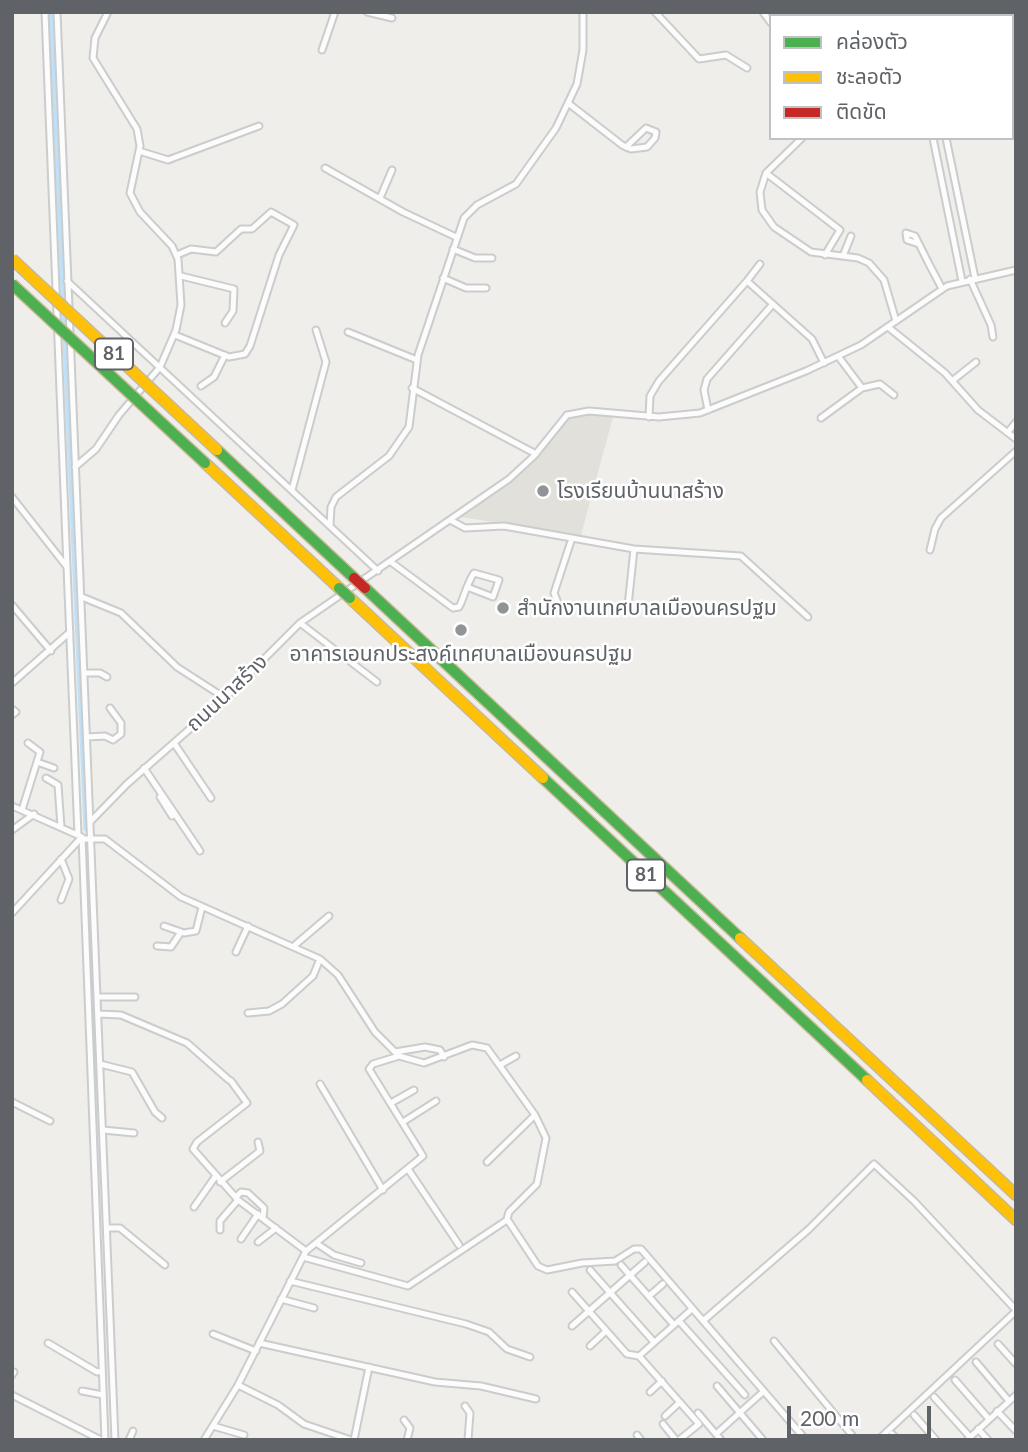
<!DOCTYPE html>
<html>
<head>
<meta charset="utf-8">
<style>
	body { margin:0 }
	#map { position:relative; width:1028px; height:1452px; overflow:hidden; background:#efeeea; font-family:Lato,"Noto Sans Thai",sans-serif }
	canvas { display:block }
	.frame { position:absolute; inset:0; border:14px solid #5f6368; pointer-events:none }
	.legend { position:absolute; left:769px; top:14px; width:245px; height:126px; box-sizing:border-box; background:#fff; border:2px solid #bfc1c3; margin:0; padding:9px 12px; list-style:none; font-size:21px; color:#5f6368 }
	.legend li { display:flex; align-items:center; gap:14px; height:35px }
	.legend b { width:35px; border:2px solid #bfc1c3 }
	.scale { position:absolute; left:787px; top:1406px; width:144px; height:32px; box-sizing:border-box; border:4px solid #5f6368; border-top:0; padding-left:9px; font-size:21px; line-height:24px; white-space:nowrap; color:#5f6368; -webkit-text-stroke:5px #fff; paint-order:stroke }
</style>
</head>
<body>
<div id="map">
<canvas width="1028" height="1452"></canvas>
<div class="frame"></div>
<ul class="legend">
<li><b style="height:9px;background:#4caf50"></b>คล่องตัว</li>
<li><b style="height:9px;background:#ffc107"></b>ชะลอตัว</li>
<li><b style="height:9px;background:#c62828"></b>ติดขัด</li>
</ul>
<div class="scale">200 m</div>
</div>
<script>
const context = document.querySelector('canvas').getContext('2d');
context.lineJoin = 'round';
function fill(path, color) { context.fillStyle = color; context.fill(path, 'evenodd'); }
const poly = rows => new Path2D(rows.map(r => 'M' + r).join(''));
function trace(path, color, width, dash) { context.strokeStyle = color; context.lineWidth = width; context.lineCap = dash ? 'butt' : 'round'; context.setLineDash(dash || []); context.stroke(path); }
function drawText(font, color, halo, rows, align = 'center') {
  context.font = font + ' Lato,"Noto Sans Thai",sans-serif'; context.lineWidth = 5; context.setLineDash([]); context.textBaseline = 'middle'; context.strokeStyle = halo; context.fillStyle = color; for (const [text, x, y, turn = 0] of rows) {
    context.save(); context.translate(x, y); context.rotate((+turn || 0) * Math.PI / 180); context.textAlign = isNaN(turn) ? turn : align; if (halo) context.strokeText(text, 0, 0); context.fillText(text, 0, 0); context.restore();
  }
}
fill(poly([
	[580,413,613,417,581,535,460,517,528,465,565,419]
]), '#e2e0da');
trace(poly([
	[51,12,86,829],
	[86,842,89,968]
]), '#bfe0f9', 5);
const street = poly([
	[45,12,67,567],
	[57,12,115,1440],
	[367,12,392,18],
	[655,12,699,59,726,55,747,68],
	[763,12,771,23],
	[1012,25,1016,24],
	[322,50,335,12],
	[568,103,622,145,626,147,631,149,647,147,655,138,656,132,646,128,626,147],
	[802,138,766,173,760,192,762,210,774,227,811,252,858,258,869,263,884,280,896,321],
	[933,138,962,281],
	[946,138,975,278],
	[139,151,168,160,259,126],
	[325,168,403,212,456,237],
	[766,173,840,230,825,255],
	[380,198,392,170],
	[919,244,907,240,906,233,915,236,929,264,938,281,942,289],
	[453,249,475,258,492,258],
	[843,256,851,236],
	[181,276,234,289,233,311,225,323],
	[443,278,466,288,486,288],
	[970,279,991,325,993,337],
	[67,281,378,571],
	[747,281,760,264],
	[888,327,945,373,978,410,1016,439],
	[348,332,417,360],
	[175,335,229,357,245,354,250,346,279,255,294,225,271,212,252,229,241,229,216,252,191,249,177,255],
	[952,381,976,362],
	[201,386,214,377,225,355],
	[412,388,536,454],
	[862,388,880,384,894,395],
	[708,410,704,390,707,379,773,304],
	[649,417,650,396,659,381,747,281,812,339,824,363],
	[821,418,862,388,838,356],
	[1008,432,1016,422],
	[75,467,96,449,119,415,160,367,176,330,181,305,178,259,172,246,140,212,130,193,140,146,137,129,93,58,95,38,108,12],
	[292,490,326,362,316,330],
	[12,497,67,567,78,835],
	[452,521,465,528,504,526,634,549,741,556,808,617],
	[330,526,331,507,336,497,389,456,409,427,418,355,464,218,477,205,516,184,556,128,577,84,583,50,583,12],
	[930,550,935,529,941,518,1016,451],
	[391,562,453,608,459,607,461,603,467,587,471,578,474,573,499,580,493,597,467,587],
	[82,597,121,613,177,667,225,698],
	[558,603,554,593,572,538],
	[12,605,51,651],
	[628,606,634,549],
	[300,623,377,682],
	[85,673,100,673,107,677],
	[12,683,70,632],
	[12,709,16,712,12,715],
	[87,737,105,736,113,740,121,734,121,723,110,708],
	[174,743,211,798],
	[37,762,54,768],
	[144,768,200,851],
	[46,778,58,785,61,827],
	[160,797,172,816],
	[12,806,82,837,105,1440],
	[22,810,40,752,28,743],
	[91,821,127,784,225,698,300,623,509,479,534,456,567,415,589,411,659,417,700,413,806,371,861,345,947,286,1016,270],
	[12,830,34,814],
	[61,859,69,879,61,900],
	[12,913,80,839,105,839,181,897,320,959,338,975,375,1032,399,1056,424,1063,472,1045,487,1048,535,1115,546,1138,537,1184,509,1212,507,1219,538,1266,547,1270,582,1263,615,1261,634,1249,641,1249,806,1440],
	[164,926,184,933,196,931,202,907],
	[295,945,329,916],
	[157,946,171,947,181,932],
	[236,952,248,926],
	[97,997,135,997],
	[248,1013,269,1011,282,1004,313,976,320,959],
	[98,1014,121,1015,187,1043,229,1080],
	[395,1052,425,1047,440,1050,444,1057],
	[100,1064,132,1072,155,1112,162,1118],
	[500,1065,516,1056],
	[231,1081,247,1103,197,1142,193,1149,238,1200,306,1251],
	[320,1084,383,1190],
	[12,1102,50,1121],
	[391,1103,414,1090],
	[403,1122,436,1101],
	[103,1130,134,1133],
	[487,1162,535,1115],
	[408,1169,459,1245],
	[220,1182,260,1151,258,1142],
	[236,1197,241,1192,248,1193,264,1208,263,1218],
	[194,1207,215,1177],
	[107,1228,120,1228,165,1265],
	[220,1230,220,1221,238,1200],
	[241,1239,258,1214],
	[258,1242,276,1228],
	[316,1243,334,1255,361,1263],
	[303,1257,408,1286,507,1220],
	[621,1265,674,1325],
	[590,1270,654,1342],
	[290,1281,466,1324,489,1332,507,1349,530,1357],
	[572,1292,627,1354,639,1356,699,1424,679,1440],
	[649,1296,663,1284],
	[281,1299,314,1308],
	[679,1321,745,1395],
	[703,1321,809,1229,874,1164,914,1201,1016,1310],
	[572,1326,645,1262],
	[213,1334,256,1351],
	[774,1341,856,1440],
	[48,1343,97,1372,102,1371],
	[259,1343,435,1382,481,1386,536,1399],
	[998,1344,1016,1364],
	[590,1346,606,1331],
	[639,1356,692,1309],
	[976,1362,1009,1401],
	[12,1375,14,1372],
	[955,1380,989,1419],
	[238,1385,278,1405,304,1424,351,1440],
	[717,1386,763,1440],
	[82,1391,103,1395],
	[650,1392,662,1381],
	[12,1395,101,1440],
	[934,1397,970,1437],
	[465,1406,470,1413,468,1440],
	[997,1411,1016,1431],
	[698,1413,721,1440],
	[914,1415,936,1440],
	[665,1416,680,1402],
	[404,1420,410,1428,407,1440],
	[663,1424,676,1440],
	[213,1426,244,1435],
	[978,1429,988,1440],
	[716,1434,764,1391],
	[892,1434,898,1440],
	[637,1435,641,1440],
	[129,1440,133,1431],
	[204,1440,238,1385,306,1251,423,1156,369,1069,373,1064,399,1056],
	[354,1440,369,1367],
	[878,1440,1016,1311],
	[967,1440,1016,1395]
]);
const fast = poly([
	[217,450,354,578],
	[365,588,740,938],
	[543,778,867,1080]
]);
const slow = poly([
	[205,463,339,588],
	[350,598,543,778],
	[740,938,1016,1195],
	[867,1080,1016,1220]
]);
trace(street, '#cbcccc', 9);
trace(fast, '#c8b996', 13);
trace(slow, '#c8b996', 13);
trace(street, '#fdfcfc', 5);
trace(fast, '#4caf50', 10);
trace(slow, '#ffc107', 10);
const fastBridge = poly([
	[12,284,205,463],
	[339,588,350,598]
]);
const slowBridge = poly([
	[12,259,217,450]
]);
const jamBridge = poly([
	[354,578,365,588]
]);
trace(fastBridge, '#c8b996', 13, []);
trace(slowBridge, '#c8b996', 13, []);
trace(jamBridge, '#c8b996', 13, []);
trace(fastBridge, '#4caf50', 10);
trace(slowBridge, '#ffc107', 10);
trace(jamBridge, '#c62828', 10);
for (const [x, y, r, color] of [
	[543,491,7,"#919496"],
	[503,608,7,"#919496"],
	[461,630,7,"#919496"]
]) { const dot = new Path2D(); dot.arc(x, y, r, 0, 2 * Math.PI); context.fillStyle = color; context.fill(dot); trace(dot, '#fff', 2.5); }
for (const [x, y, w] of [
	[114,354,38],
	[646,875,38]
]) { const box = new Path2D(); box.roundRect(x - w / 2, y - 15.5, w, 31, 5); context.fillStyle = '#fff'; context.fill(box); trace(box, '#5f6368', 2); }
drawText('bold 19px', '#5f6368', null, [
	["81",114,354],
	["81",646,875]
]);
drawText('21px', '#5f6368', '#fff', [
	["โรงเรียนบ้านนาสร้าง",557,491],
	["สำนักงานเทศบาลเมืองนครปฐม",517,608],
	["อาคารเอนกประสงค์เทศบาลเมืองนครปฐม",461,654,"center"]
], 'left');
drawText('21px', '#5f6368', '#fff', [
	["ถนนนาสร้าง",227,693,-43]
]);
</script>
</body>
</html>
